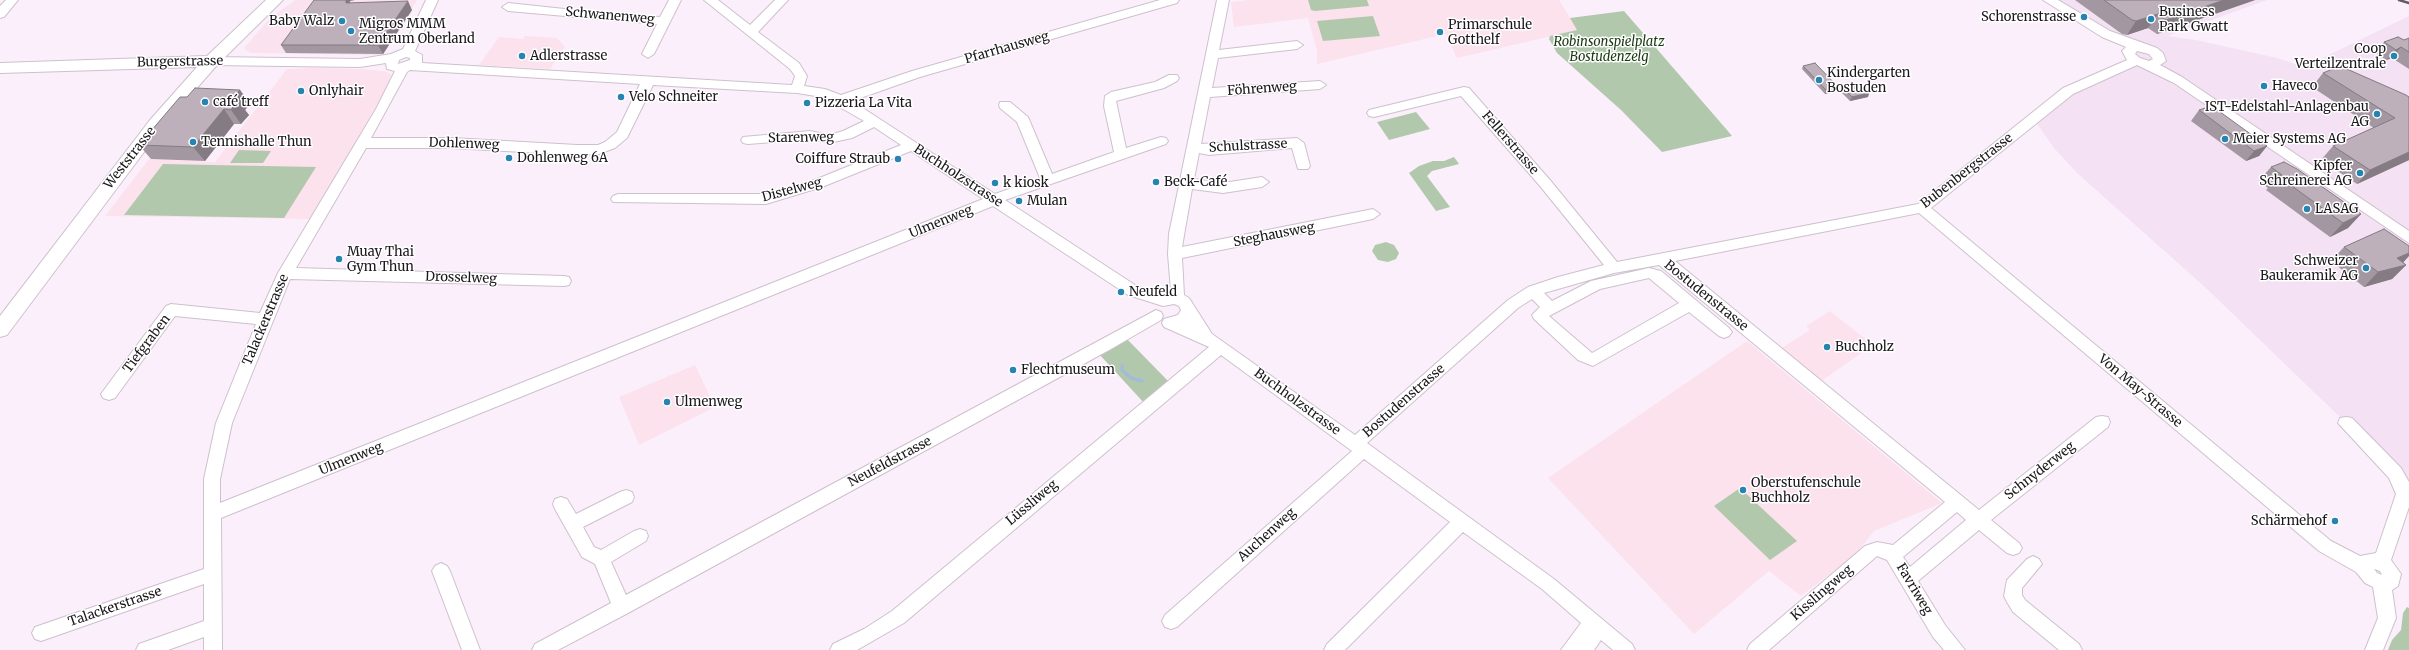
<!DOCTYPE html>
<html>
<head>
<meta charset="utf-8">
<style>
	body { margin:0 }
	canvas { display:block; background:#fceffc }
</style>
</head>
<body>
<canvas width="2409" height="650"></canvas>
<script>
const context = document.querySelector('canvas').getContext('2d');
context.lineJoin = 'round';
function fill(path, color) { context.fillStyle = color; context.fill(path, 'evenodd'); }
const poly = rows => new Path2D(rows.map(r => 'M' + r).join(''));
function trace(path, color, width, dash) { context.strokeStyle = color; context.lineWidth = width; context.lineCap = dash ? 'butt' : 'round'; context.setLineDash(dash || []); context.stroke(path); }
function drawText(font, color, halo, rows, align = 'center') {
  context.font = font + ' Merriweather,serif'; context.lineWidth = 3; context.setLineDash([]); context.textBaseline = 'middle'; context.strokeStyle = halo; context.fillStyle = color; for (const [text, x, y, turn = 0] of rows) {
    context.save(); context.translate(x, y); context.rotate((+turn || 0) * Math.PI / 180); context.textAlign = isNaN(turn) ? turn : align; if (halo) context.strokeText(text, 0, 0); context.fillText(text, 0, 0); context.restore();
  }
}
fill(poly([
	[295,0,417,0,383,55,250,53,244,48,270,18]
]), '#fae2ee');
fill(poly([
	[2057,0,2267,0,2167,36,2196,40,2277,58,2304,67,2409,16,2409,513,2400,509,2404,494,2346,423,2207,289,2076,172,2054,148,2033,118,2044,109,2133,62,2126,40]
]), '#f4e1f3');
fill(poly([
	[1249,0,1559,0,1578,30,1457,58,1446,34,1317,64,1317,51,1308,18,1234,27,1231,2],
	[525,36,557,38,565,47,550,69,479,65,499,37,523,39],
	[311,68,360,69,384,71,391,74,388,86,310,219,105,216,149,159,215,162,287,69],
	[1830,311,1873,345,1820,382,1780,349,1810,330,1806,326],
	[1747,341,1942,503,1874,531,1856,554,1801,596,1769,571,1694,634,1548,478],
	[695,365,715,407,639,445,619,397]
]), '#fbe2ec');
fill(poly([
	[1308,0,1367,0,1369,6,1315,11,1311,10],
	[1624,11,1727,130,1732,136,1662,152,1621,110,1557,53,1549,39,1550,36,1577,30,1570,18],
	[1373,16,1380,36,1323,41,1317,21],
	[1416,112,1430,129,1389,140,1377,122],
	[239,150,271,151,263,163,230,163],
	[1454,157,1459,164,1432,171,1427,176,1450,207,1436,211,1409,173,1419,166,1433,161,1444,161],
	[163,164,212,165,316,167,284,218,124,215],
	[1386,242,1394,245,1399,253,1396,259,1388,262,1378,260,1372,251,1375,245],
	[1127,339,1170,383,1145,404,1099,354],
	[1740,488,1797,541,1770,560,1714,506],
	[2407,607,2409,608,2409,650,2388,650,2392,640,2401,630,2403,613]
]), '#b2c8ad');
trace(poly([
	[1122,366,1122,370,1131,378,1142,381]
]), '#a3bcd6', 3.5);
const minor = poly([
	[6,0,18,0,4,17,0,18,0,6,6,0],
	[426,0,438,0,415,51,422,55,422,63,792,85,795,76,790,69,704,0,718,0,750,25,775,0,788,0,758,32,799,63,807,76,804,86,825,89,841,95,912,71,1160,0,1179,0,1177,3,920,77,852,101,995,194,1040,178,1017,122,1000,108,999,105,1000,102,1010,102,1028,117,1052,174,1114,152,1104,106,1105,96,1111,92,1155,82,1169,75,1177,75,1179,78,1177,81,1164,88,1116,101,1126,148,1161,137,1166,138,1168,141,1166,144,1005,200,1138,287,1163,294,1171,291,1168,254,1169,234,1217,0,1229,0,1219,50,1297,41,1303,45,1297,49,1218,58,1212,88,1320,81,1326,85,1320,89,1210,97,1201,144,1297,138,1304,143,1310,166,1308,169,1298,169,1292,148,1209,155,1199,153,1194,179,1223,183,1262,177,1269,182,1262,187,1223,193,1192,189,1182,247,1373,209,1380,214,1373,219,1182,258,1184,295,1189,298,1212,334,1355,435,1508,300,1528,287,1558,277,1604,265,1540,186,1461,96,1374,117,1369,116,1367,113,1369,110,1464,87,1469,88,1550,180,1617,262,1918,204,2063,88,2127,60,2122,51,2126,47,2102,37,2043,0,2058,0,2110,31,2157,48,2163,53,2166,61,2160,65,2182,77,2409,231,2409,243,2174,83,2137,65,2073,94,1931,208,2331,541,2360,556,2376,553,2396,494,2389,478,2338,423,2340,418,2346,417,2352,418,2401,468,2409,482,2409,507,2391,560,2401,574,2398,586,2392,590,2396,618,2383,650,2365,650,2378,618,2373,587,2365,583,2356,572,2319,551,1919,213,1675,261,1979,510,2096,417,2102,416,2108,417,2110,422,2108,427,1991,520,2019,543,2022,548,2019,553,2013,555,2007,553,1979,530,1918,581,1945,625,1965,650,1944,650,1933,637,1887,560,1877,556,1769,650,1747,650,1750,644,1865,546,1877,542,1893,545,1945,502,1659,265,1614,273,1544,293,1552,301,1591,281,1649,268,1661,271,1729,328,1732,332,1729,336,1724,338,1719,336,1689,312,1593,366,1578,360,1534,319,1532,315,1540,307,1532,299,1518,308,1367,443,1554,579,1632,644,1635,650,1613,650,1601,640,1594,650,1561,650,1581,623,1542,589,1463,532,1345,650,1324,650,1327,644,1450,522,1364,459,1177,627,1171,629,1165,627,1162,621,1165,615,1352,451,1221,355,904,623,857,650,830,650,833,644,864,629,892,611,1209,347,1164,327,1162,323,1164,319,1178,315,1181,310,1179,306,1174,304,1163,306,1128,295,993,206,221,518,222,650,204,650,204,637,168,650,136,650,139,644,204,621,204,584,41,641,35,639,32,633,35,627,204,569,204,479,216,423,256,324,175,316,115,398,109,400,103,398,101,394,166,306,171,304,260,313,278,273,376,109,395,71,387,69,386,63,360,67,211,65,205,61,211,57,360,59,391,54,403,49,426,0],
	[2137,51,2149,54,2153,59,2149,61,2140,58,2135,54,2137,51],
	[406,57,410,58,410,60,398,64,399,60,406,57],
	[410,70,640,84,617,132,605,142,598,145,577,145,452,138,371,138,407,72,410,70],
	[653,85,797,93,822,97,864,121,843,131,829,135,810,131,743,137,741,140,743,143,748,144,810,139,829,143,852,138,874,127,901,145,812,181,766,194,618,194,613,196,611,199,613,202,766,204,822,187,911,151,983,199,220,503,220,479,232,423,290,279,564,286,569,285,571,281,569,277,564,276,296,268,366,148,452,148,577,155,599,154,615,148,627,138,653,85],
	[1649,278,1679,303,1592,353,1549,316,1600,289,1649,278],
	[1957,512,1966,520,1910,567,1903,557,1957,512],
	[2374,569,2380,571,2382,575,2377,573,2374,569],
	[669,0,681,0,654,54,648,58,642,54,657,24,508,11,502,7,508,3,621,15,660,17,669,0],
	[1156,310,1161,312,1163,316,1161,320,1111,349,628,613,558,650,532,650,535,644,611,603,595,564,582,557,555,509,553,504,555,499,561,497,567,499,576,514,620,492,626,490,632,492,634,497,632,502,583,527,594,547,601,550,634,531,640,529,646,531,648,536,646,541,611,562,626,595,1156,310],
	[2033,556,2039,559,2042,564,2022,588,2022,595,2025,600,2079,644,2082,650,2059,650,2013,612,2007,602,2004,596,2007,580,2027,559,2033,556],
	[441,563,447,566,450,571,480,650,462,650,432,571,435,566,441,563]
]);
const major = poly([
	[266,0,283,0,217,65,162,128,7,335,0,337,0,316,150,120,197,67,0,73,0,63,207,56,266,0]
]);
trace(minor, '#cdc1cd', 2);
trace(major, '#cdc1cd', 2);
fill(minor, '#fff');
fill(major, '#fff');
trace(poly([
	[2399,0,2409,3]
]), '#625b62', 2.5);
fill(poly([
	[2075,0,2255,0,2157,34,2148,28,2127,35,2122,34],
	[350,1,350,3,412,10,383,54,286,53,281,45],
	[2409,38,2409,69,2392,58,2386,60,2375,53,2384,42,2404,40],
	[1803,66,1839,88,1837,91,1825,94,1802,69],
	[2323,73,2406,95,2409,160,2357,184,2321,160,2333,146,2374,128,2312,87],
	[1844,89,1869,93,1868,97,1850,101,1842,93],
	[240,90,250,104,245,110,249,115,241,124,234,124,205,161,151,159,139,145,187,97],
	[2199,110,2267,146,2259,156,2246,161,2191,121],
	[2271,167,2361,214,2348,228,2330,237,2266,190,2268,188,2259,181],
	[2344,247,2403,262,2406,265,2392,279,2364,287,2331,261]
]), '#a397a1');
fill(poly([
	[346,0,355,0,350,1,351,11,346,3],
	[2224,0,2255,0,2157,34,2166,20],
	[408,1,412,10,383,54,378,45],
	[2158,14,2148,28,2127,35,2136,21],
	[2401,47,2392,58,2386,60,2396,50],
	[1839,88,1837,91,1825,94,1827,91],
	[240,90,250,104,245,110,249,115,241,124,231,110,231,100],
	[1869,93,1868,97,1850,101,1852,97],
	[224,109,234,124,205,161,193,147],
	[2267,146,2259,156,2246,161,2254,151],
	[2409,152,2409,160,2357,184,2370,170],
	[2361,214,2348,228,2330,237,2343,223],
	[2409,253,2409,256,2401,265,2406,265,2392,279,2364,287,2378,272,2397,258]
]), '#847b83');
const building = poly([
	[314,0,346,0,346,3,408,1,378,45,281,45,314,0],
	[2104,0,2224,0,2166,20,2158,14,2136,21,2132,20,2104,0],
	[2398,37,2404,40,2409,38,2409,52,2401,47,2396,50,2384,42,2398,37],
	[1815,63,1839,88,1827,91,1803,66,1815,63],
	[2340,66,2406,95,2409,97,2409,152,2370,170,2333,146,2395,118,2323,73,2340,66],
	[1861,85,1869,93,1852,97,1844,89,1861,85],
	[195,88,240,90,231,100,238,100,231,110,224,109,193,147,139,145,180,97,187,97,195,88],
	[2212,106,2267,146,2254,151,2199,110,2212,106],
	[2284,162,2297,169,2361,214,2343,223,2278,176,2282,175,2271,167,2284,162],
	[2384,229,2409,246,2409,253,2397,258,2406,265,2378,272,2344,247,2384,229]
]);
fill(building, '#bdb0bb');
trace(building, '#847b83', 1);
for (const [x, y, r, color] of [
	[2084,17,4,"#2783b0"],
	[2151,19,4,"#2783b0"],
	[342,21,4,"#2783b0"],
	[351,31,4,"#2783b0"],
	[1440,32,4,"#2783b0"],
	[522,56,4,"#2783b0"],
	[2394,56,4,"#2783b0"],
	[1819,80,4,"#2783b0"],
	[2264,86,4,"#2783b0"],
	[301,91,4,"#2783b0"],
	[621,97,4,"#2783b0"],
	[205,102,4,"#2783b0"],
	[807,103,4,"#2783b0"],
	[2377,114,4,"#2783b0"],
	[2225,139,4,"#2783b0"],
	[193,142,4,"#2783b0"],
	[509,158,4,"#2783b0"],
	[898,159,4,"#2783b0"],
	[2360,173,4,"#2783b0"],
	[1156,182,4,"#2783b0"],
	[995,183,4,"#2783b0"],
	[1019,201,4,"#2783b0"],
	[2307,209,4,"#2783b0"],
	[339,259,4,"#2783b0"],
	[2366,268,4,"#2783b0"],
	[1121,292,4,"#2783b0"],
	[1827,347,4,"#2783b0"],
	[1013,370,4,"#2783b0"],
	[667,402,4,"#2783b0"],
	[1743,490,4,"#2783b0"],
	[2335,521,4,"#2783b0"]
]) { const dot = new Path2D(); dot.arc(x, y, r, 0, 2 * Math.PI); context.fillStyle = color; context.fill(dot); trace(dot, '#fff', 1.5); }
drawText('13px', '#1a161a', '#fff', [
	["Business",2159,12],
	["Park Gwatt",2159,27],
	["Schorenstrasse",2076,17,"right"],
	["Baby Walz",334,21,"right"],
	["Migros MMM",359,24],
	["Zentrum Oberland",359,39],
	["Primarschule",1448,25],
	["Gotthelf",1448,40],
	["Coop",2386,49,"right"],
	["Verteilzentrale",2386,64,"right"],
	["Adlerstrasse",530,56],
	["Kindergarten",1827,73],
	["Bostuden",1827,88],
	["Haveco",2272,86],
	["Onlyhair",309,91],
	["Velo Schneiter",629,97],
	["café treff",213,102],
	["Pizzeria La Vita",815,103],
	["IST-Edelstahl-Anlagenbau",2369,107,"right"],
	["AG",2369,122,"right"],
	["Meier Systems AG",2233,139],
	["Tennishalle Thun",201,142],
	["Dohlenweg 6A",517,158],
	["Coiffure Straub",890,159,"right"],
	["Kipfer",2352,166,"right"],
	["Schreinerei AG",2352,181,"right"],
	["Beck-Café",1164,182],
	["k kiosk",1003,183],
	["Mulan",1027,201],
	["LASAG",2315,209],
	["Muay Thai",347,252],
	["Gym Thun",347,267],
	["Schweizer",2358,261,"right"],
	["Baukeramik AG",2358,276,"right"],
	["Neufeld",1129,292],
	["Buchholz",1835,347],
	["Flechtmuseum",1021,370],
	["Ulmenweg",675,402],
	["Oberstufenschule",1751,483],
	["Buchholz",1751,498],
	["Schärmehof",2327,521,"right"]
], 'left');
drawText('13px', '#1a161a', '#fff', [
	["Schwanenweg",610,16,5],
	["Pfarrhausweg",1007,48,-16],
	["Burgerstrasse",180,62,-1],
	["Föhrenweg",1262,89,-4],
	["Starenweg",801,138,-1],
	["Fellerstrasse",1510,143,49],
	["Dohlenweg",464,144,2],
	["Schulstrasse",1248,146,-3],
	["Weststrasse",130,158,-52],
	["Bubenbergstrasse",1967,171,-38],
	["Buchholzstrasse",958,176,33],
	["Distelweg",792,190,-15],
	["Ulmenweg",941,222,-22],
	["Steghausweg",1274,235,-11],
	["Drosselweg",461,278,2],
	["Bostudenstrasse",1706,296,39],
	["Talackerstrasse",266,320,-67],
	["Tiefgraben",147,344,-53],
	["Von May-Strasse",2140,391,40],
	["Bostudenstrasse",1404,401,-41],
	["Buchholzstrasse",1297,402,36],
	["Ulmenweg",351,459,-22],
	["Neufeldstrasse",890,462,-28],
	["Schnyderweg",2040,471,-38],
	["Lüssliweg",1032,503,-40],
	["Auchenweg",1267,535,-42],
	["Favriweg",1914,589,59],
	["Kisslingweg",1822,593,-41],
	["Talackerstrasse",115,607,-19]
]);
drawText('italic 13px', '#183810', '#fff', [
	["Robinsonspielplatz",1609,42],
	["Bostudenzelg",1609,57]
]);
</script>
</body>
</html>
